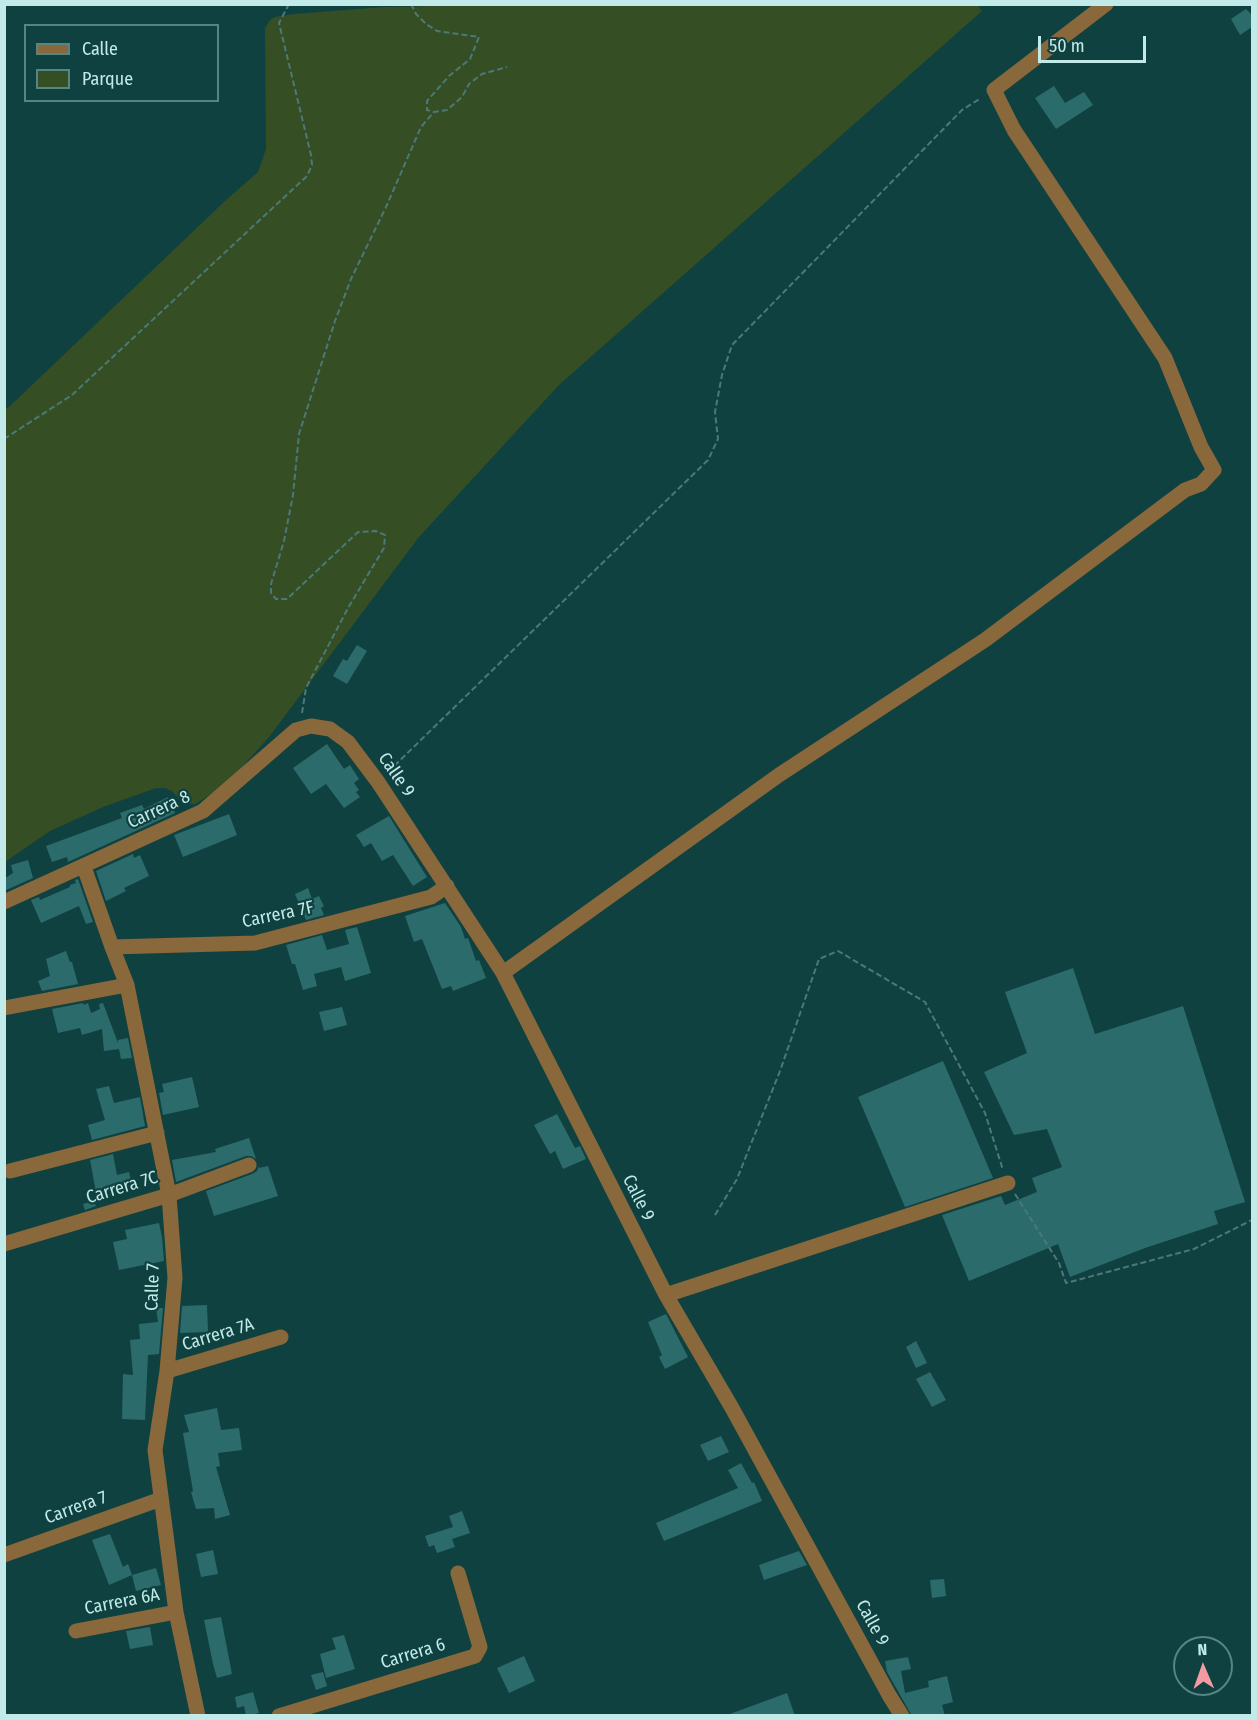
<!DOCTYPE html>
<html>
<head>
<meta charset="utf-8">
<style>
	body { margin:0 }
	#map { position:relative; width:1257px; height:1720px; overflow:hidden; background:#104141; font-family:"Fira Sans Condensed",sans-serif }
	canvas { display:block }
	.frame { position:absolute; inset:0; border:6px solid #c1eae8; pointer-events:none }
	.legend { position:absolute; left:24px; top:24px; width:195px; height:78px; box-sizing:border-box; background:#104141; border:2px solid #578584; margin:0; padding:8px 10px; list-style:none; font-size:18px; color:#c1eae8 }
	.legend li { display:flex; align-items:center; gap:12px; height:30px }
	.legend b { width:30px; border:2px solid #578584 }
	.north { position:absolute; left:1173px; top:1636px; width:60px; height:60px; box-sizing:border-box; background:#104141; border:2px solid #578584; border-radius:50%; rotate:358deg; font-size:16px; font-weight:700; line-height:24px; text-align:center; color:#c1eae8 }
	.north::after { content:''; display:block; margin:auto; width:21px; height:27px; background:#f49aa2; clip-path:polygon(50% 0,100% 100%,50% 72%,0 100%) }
	.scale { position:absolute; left:1038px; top:36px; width:108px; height:27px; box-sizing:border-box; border:3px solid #c1eae8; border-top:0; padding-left:8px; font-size:18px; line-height:21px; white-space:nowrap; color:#c1eae8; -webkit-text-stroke:4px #104141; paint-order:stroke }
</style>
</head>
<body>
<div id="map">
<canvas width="1257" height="1720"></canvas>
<div class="frame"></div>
<ul class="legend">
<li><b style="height:8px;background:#89683b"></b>Calle</li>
<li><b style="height:16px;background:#354e24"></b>Parque</li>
</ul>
<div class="north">N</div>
<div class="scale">50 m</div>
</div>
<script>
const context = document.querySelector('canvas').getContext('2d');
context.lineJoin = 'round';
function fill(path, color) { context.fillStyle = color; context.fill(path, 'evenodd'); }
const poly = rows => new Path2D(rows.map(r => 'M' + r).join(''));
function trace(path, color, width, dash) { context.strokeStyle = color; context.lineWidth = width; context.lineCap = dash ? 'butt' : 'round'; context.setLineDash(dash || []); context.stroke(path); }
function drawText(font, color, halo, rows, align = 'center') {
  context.font = font + ' "Fira Sans Condensed",sans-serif'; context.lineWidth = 4.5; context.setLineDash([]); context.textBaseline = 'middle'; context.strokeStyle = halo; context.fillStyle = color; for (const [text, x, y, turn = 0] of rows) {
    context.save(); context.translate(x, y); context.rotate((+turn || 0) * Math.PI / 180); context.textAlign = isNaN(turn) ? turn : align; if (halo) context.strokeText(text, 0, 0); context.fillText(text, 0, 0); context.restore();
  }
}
fill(poly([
	[977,4,982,11,559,385,419,537,269,737,225,786,195,804,190,804,182,802,172,791,165,788,156,788,103,807,50,831,5,862,5,409,9,407,225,201,258,172,266,149,265,28,270,20,275,17,294,14,383,7,489,5]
]), '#354e24');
fill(poly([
	[1246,9,1252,15,1252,27,1240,35,1231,19],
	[1054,86,1065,103,1084,92,1093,105,1056,129,1035,98],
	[357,645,367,651,347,684,333,676,343,659,347,661],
	[327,744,344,769,350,765,359,779,354,783,359,790,356,792,360,797,344,808,326,784,311,794,293,768],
	[168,797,175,813,68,862,67,857,52,862,46,846,122,818,120,813,142,805,144,809],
	[229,814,237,835,183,857,174,835],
	[389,816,427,877,413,886,393,855,382,861,371,843,364,847,356,835],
	[133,854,134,858,140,855,149,876,124,888,126,891,106,901,96,871],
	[28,860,33,878,4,891,4,879,13,873,11,865],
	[78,879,93,922,86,924,79,906,41,923,31,900,39,897,40,900,70,887,70,885,76,883,75,880],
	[308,888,312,899,319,896,324,906,321,908,324,915,306,920,295,894],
	[445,903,461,927,465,939,468,938,476,961,479,960,486,978,453,991,451,986,442,989,422,939,414,942,405,916],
	[357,927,371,973,345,981,341,967,314,974,317,986,303,990,295,964,292,964,286,945,322,935,327,950,349,944,345,930],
	[66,951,70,962,72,962,78,984,42,991,38,981,50,976,46,959],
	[1073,968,1095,1034,1183,1006,1245,1202,1214,1211,1218,1224,1145,1248,1070,1277,1058,1244,969,1281,942,1215,1001,1196,1005,1205,1037,1192,1032,1178,1062,1167,1047,1129,1014,1135,984,1072,1027,1053,1005,992],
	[83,1003,84,1005,88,1003,91,1013,100,1009,99,1004,103,1003,118,1043,118,1040,128,1038,132,1058,121,1059,119,1049,104,1051,102,1029,82,1035,80,1028,58,1033,52,1009],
	[342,1007,347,1025,324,1031,319,1012],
	[943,1061,993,1178,905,1207,858,1097],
	[192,1077,199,1107,163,1115,159,1093,164,1092,162,1084],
	[109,1086,114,1103,140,1097,145,1126,92,1140,88,1125,105,1120,96,1089],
	[557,1114,575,1148,580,1146,586,1159,563,1169,555,1151,550,1154,534,1125],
	[249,1138,256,1159,251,1156,246,1156,176,1182,172,1160,216,1152,215,1149],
	[113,1154,117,1175,129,1172,132,1185,118,1189,96,1192,90,1160],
	[259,1166,259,1168,268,1166,278,1196,214,1216,206,1191,252,1174,257,1171],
	[94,1201,96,1206,85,1210,83,1204],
	[159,1223,162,1237,164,1261,119,1270,113,1242,127,1239,125,1230],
	[207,1305,208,1332,180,1333,182,1306],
	[156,1308,163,1308,159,1354,148,1355,145,1420,122,1419,123,1374,133,1375,130,1340,140,1339,139,1324,158,1322],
	[666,1314,688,1357,665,1369,659,1357,662,1355,648,1322],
	[916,1341,927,1363,916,1368,906,1347],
	[930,1372,946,1400,932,1407,916,1379],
	[217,1408,221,1430,239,1428,242,1450,218,1453,220,1466,216,1467,230,1515,215,1519,214,1508,196,1509,191,1492,193,1491,183,1433,189,1432,184,1415],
	[721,1436,729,1452,708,1461,700,1445],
	[741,1463,752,1483,754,1482,762,1501,664,1541,656,1523,738,1488,728,1470],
	[462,1511,470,1533,452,1539,455,1547,437,1553,434,1545,429,1547,425,1536,453,1527,449,1516],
	[110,1534,123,1567,128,1564,132,1575,109,1585,92,1540],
	[213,1550,218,1574,201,1577,196,1554],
	[799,1551,807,1565,764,1580,759,1565],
	[156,1568,161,1585,136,1591,132,1575],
	[944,1579,946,1596,932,1598,930,1580],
	[221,1617,232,1674,217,1678,213,1664,204,1620],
	[150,1627,153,1645,130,1649,126,1631],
	[344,1635,355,1669,326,1678,320,1654,336,1649,332,1638],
	[524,1656,535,1681,509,1693,497,1668],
	[908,1657,911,1669,901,1671,905,1693,929,1687,928,1681,947,1676,953,1702,942,1705,945,1716,912,1716,887,1672,885,1661],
	[323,1672,327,1686,316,1690,311,1675],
	[253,1692,259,1713,246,1716,244,1706,237,1708,235,1697],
	[787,1693,795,1716,730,1716,730,1714]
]), '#2c6b6b');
trace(poly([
	[411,4,416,14,426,24,437,31,479,37,470,59,449,76,427,101,427,110,434,112,447,110,462,97,469,84,482,74,507,67],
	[4,439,72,395,307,176,312,165,311,155,279,23,289,4],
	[302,713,306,688,348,608,384,548,385,535,376,531,358,532,287,599,276,599,271,593,271,584,284,541,293,495,299,434,335,321,351,279,386,207,421,127,434,112],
	[388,772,708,460,718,439,715,412,722,375,732,345,962,110,981,98],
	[1015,1194,1059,1263,1066,1283,1194,1249,1252,1220],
	[715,1215,737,1179,780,1071,819,959,838,951,925,1002,985,1113,1003,1170]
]), '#4b7979', 2, [6, 3]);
trace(poly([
	[84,867,112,947,127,985,169,1195,175,1278,167,1371,155,1450,176,1612,198,1716],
	[4,902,203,811,296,730,311,726,330,729,348,742,378,782,503,973,666,1295,732,1408,889,1695,902,1716],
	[112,947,255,943,431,897,447,886],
	[503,973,779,775,985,640,1185,490,1201,484,1214,470,1201,447,1165,358,1014,130,994,90,1106,4],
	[4,1008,127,985],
	[10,1171,157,1133],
	[4,1244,169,1195,249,1165],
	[666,1295,1008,1183],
	[167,1371,281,1337],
	[4,1555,161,1499],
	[76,1631,176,1612],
	[279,1716,475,1656,480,1647,458,1573]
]), '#89683b', 15);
drawText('18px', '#c1eae8', '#104141', [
	["Calle 9",396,775,55],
	["Carrera 8",159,810,-25],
	["Carrera 7F",278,915,-12],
	["Carrera 7C",122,1188,-17],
	["Calle 9",638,1198,63],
	["Calle 7",153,1287,-88],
	["Carrera 7A",218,1335,-17],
	["Carrera 7",76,1508,-20],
	["Carrera 6A",122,1602,-11],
	["Calle 9",872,1623,61],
	["Carrera 6",413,1654,-17]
]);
</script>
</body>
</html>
